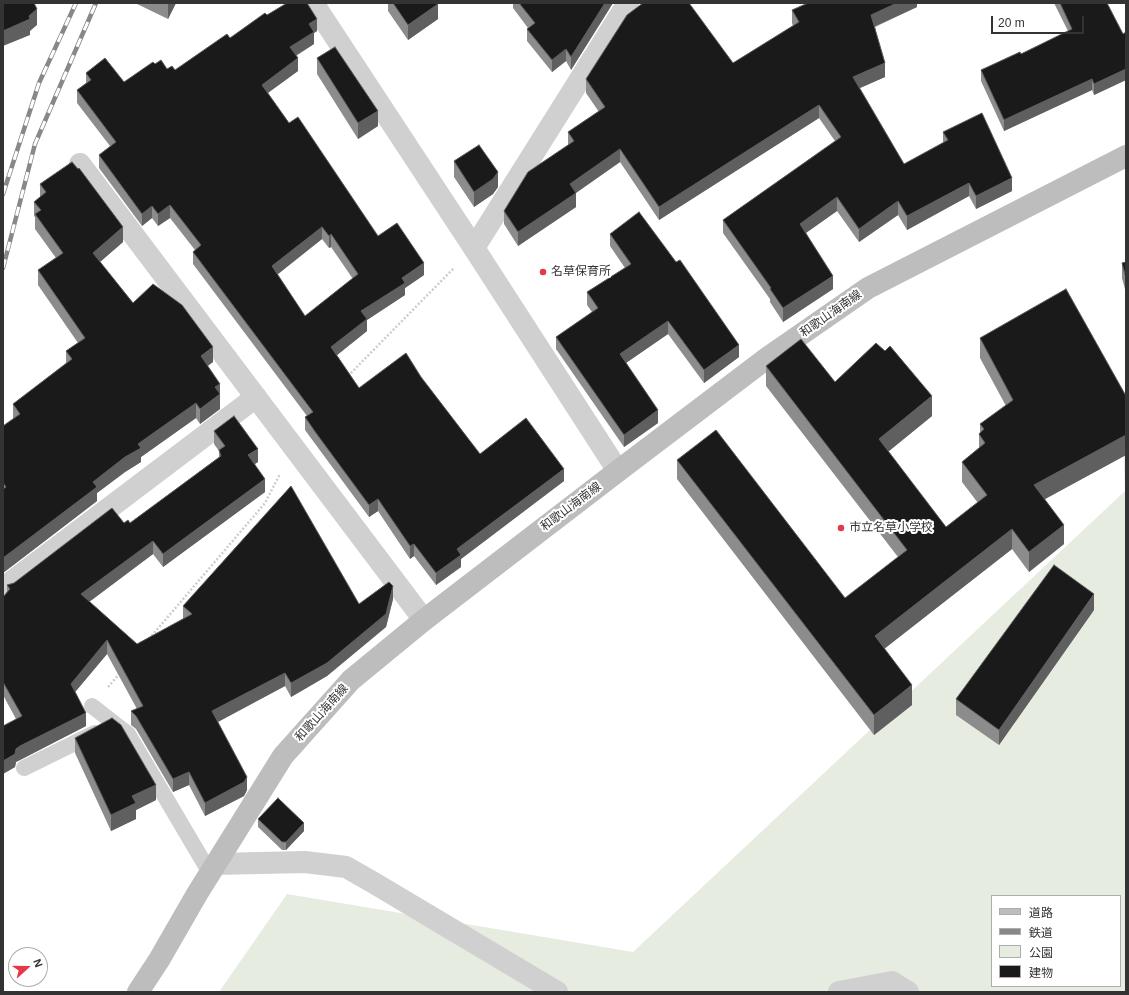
<!DOCTYPE html>
<html>
<head>
<meta charset="utf-8">
<style>
	body { margin:0 }
	#map { position:relative; width:1129px; height:995px; overflow:hidden; background:#fff; font-family:Helvetica,"Noto Sans JP",sans-serif }
	canvas { display:block }
	.frame { position:absolute; inset:0; border:4px solid #333; pointer-events:none }
	.legend { position:absolute; left:991px; top:895px; width:130px; height:92px; box-sizing:border-box; background:#fff; border:1px solid #adadad; margin:0; padding:5px 7px; list-style:none; font-size:12px; color:#333 }
	.legend li { display:flex; align-items:center; gap:8px; height:20px }
	.legend b { width:20px; border:1px solid #adadad }
	.north { position:absolute; left:8px; top:947px; width:40px; height:40px; box-sizing:border-box; background:#fff; border:1px solid #adadad; border-radius:50%; rotate:69deg; font-size:11px; font-weight:700; line-height:16px; text-align:center; color:#333 }
	.north::after { content:''; display:block; margin:auto; width:14px; height:18px; background:#e63946; clip-path:polygon(50% 0,100% 100%,50% 72%,0 100%) }
	.scale { position:absolute; left:991px; top:16px; width:93px; height:18px; box-sizing:border-box; border:2px solid #333; border-top:0; padding-left:5px; font-size:12px; line-height:14px; white-space:nowrap; color:#333; -webkit-text-stroke:3px #fff; paint-order:stroke }
</style>
</head>
<body>
<div id="map">
<canvas width="1129" height="995"></canvas>
<div class="frame"></div>
<ul class="legend">
<li><b style="height:5px;background:#bdbdbd"></b>道路</li>
<li><b style="height:5px;background:#888"></b>鉄道</li>
<li><b style="height:11px;background:#e6ecdf"></b>公園</li>
<li><b style="height:11px;background:#1a1a1a"></b>建物</li>
</ul>
<div class="north">N</div>
<div class="scale">20 m</div>
</div>
<script>
const context = document.querySelector('canvas').getContext('2d');
context.lineJoin = 'round';
function fill(path, color) { context.fillStyle = color; context.fill(path, 'evenodd'); }
const poly = rows => new Path2D(rows.map(r => 'M' + r).join(''));
function trace(path, color, width, dash) { context.strokeStyle = color; context.lineWidth = width; context.lineCap = dash ? 'butt' : 'round'; context.setLineDash(dash || []); context.stroke(path); }
function drawText(font, color, halo, rows, align = 'center') {
  context.font = font + ' Helvetica,"Noto Sans JP",sans-serif'; context.lineWidth = 4; context.setLineDash([]); context.textBaseline = 'middle'; context.strokeStyle = halo; context.fillStyle = color; for (const [text, x, y, turn = 0] of rows) {
    context.save(); context.translate(x, y); context.rotate((+turn || 0) * Math.PI / 180); context.textAlign = isNaN(turn) ? turn : align; if (halo) context.strokeText(text, 0, 0); context.fillText(text, 0, 0); context.restore();
  }
}
fill(poly([
	[1126,422,1126,992,219,992,287,894,633,952,1125,491,1122,424],
	[992,896,1120,896,1120,986,992,986]
]), '#e6ecdf');
trace(poly([
	[348,376,454,268],
	[149,639,265,503,280,474],
	[108,687,120,673]
]), '#cdcdcd', 2.5, [2, 2]);
trace(poly([
	[92,706,128,734,210,873],
	[24,768,95,733]
]), '#d0d0d0', 16);
trace(poly([
	[313,3,474,248,618,471],
	[80,164,424,620],
	[474,248,628,3],
	[6,586,256,397],
	[215,864,305,862,346,867,374,883,557,992],
	[839,992,892,982,908,992]
]), '#d0d0d0', 22);
trace(poly([
	[138,992,159,960,197,894,283,756,351,680,424,620,618,471,767,358,868,288,1126,156]
]), '#bdbdbd', 22);
const rail = poly([
	[3,194,39,83,76,3],
	[3,268,35,144,96,3]
]);
trace(rail, '#888', 4.5);
trace(rail, '#fff', 3, [9]);
fill(poly([
	[135,3,176,3,168,19],
	[388,3,438,3,438,19,408,40,388,11],
	[513,3,613,3,571,70,566,61,552,72,527,41,527,29,528,28,513,8],
	[917,3,917,7,875,27,885,77,860,88,904,164,943,143,943,132,1012,191,976,209,969,196,907,230,898,215,859,242,837,211,806,233,833,289,783,322,770,302,770,299,723,233,723,220,835,141,819,118,659,220,620,162,576,193,576,207,518,246,504,224,504,211,568,145,568,132,599,112,586,93,586,79,733,63,793,26,792,23,792,10],
	[1054,3,1107,3,1123,34,1126,32,1126,80,1094,95,1092,90,1004,131,981,81,981,70,1021,54,1068,31],
	[267,15,317,31,314,33,314,44,296,56,298,71,268,93,289,123,378,236,424,275,405,288,405,295,367,320,367,331,337,355,359,388,421,377,480,454,564,481,461,559,461,567,436,585,414,556,410,559,378,511,369,517,316,445,305,430,305,417,307,416,193,264,193,252,195,250,170,218,158,226,152,218,142,226,99,168,99,155,110,146,77,103,77,90,86,83,86,73,124,82,155,64,167,69,175,70,230,38],
	[322,239,329,248,331,247,353,279,305,316,277,274],
	[317,58,378,126,358,139,317,74],
	[454,161,498,187,493,194,474,207,454,177],
	[40,184,123,242,100,262,133,303,213,362,207,366,220,384,220,409,200,424,196,418,141,457,141,462,125,472,97,493,97,501,3,573,3,426,13,419,13,404,66,363,66,351,78,343,38,285,38,270,56,258,35,229,35,217,34,216,34,202,40,197],
	[610,234,739,357,704,383,668,334,626,363,658,423,624,447,556,349,556,337,592,312,587,305,587,292,625,268,610,246],
	[1126,262,1126,293,1122,278,1122,263],
	[980,338,1126,396,1126,455,1045,499,1064,544,1029,572,1012,549,884,649,912,705,874,735,677,479,677,460,845,598,898,557,766,386,766,366,835,382,932,416,888,452,946,527,978,503,962,482,962,462,979,448,979,434,980,432,980,424,1006,406,980,358],
	[214,431,258,462,255,464,265,492,163,567,153,554,89,602,137,644,183,619,183,606,359,604,393,599,386,627,327,676,291,697,285,686,218,722,247,790,244,796,205,816,189,785,173,792,136,729,131,725,131,711,137,709,107,654,75,692,86,726,20,760,16,762,15,767,3,774,3,726,16,719,3,695,3,597,7,592,7,585,14,583,124,523,130,523,219,457,219,451,214,444],
	[1094,610,999,745,956,715,956,699],
	[75,738,156,800,136,810,136,819,111,831,75,753],
	[258,819,304,831,286,850,282,850,258,827]
]), '#8c8c8c');
fill(poly([
	[33,3,35,3,35,11,37,9,37,25,30,31,30,35,3,46,3,31,29,16],
	[168,3,176,3,168,19],
	[605,3,613,3,571,70,571,57],
	[897,3,917,3,917,7,871,28,871,15],
	[438,4,438,19,408,40,408,25],
	[317,19,317,31,314,33,314,44,290,59,290,47,309,24],
	[566,49,566,61,552,72,552,60],
	[298,58,298,71,262,97,262,85],
	[885,63,885,77,853,91,853,77],
	[1126,69,1126,80,1094,95,1094,84],
	[1092,79,1092,90,1004,131,1004,120],
	[819,105,819,118,659,220,659,207],
	[378,111,378,126,358,139,358,123],
	[620,149,620,162,570,197,570,184],
	[498,172,498,187,493,194,474,207,474,192],
	[1012,178,1012,191,976,209,976,196],
	[969,183,969,196,907,230,907,216],
	[576,193,576,207,518,246,518,232],
	[837,197,837,211,800,237,800,224],
	[898,201,898,215,859,242,859,229],
	[170,205,170,218,158,226,158,214],
	[152,206,152,218,142,226,142,214],
	[123,227,123,242,93,268,93,253],
	[322,227,322,239,272,279,272,266],
	[331,234,331,247,329,248,329,236],
	[424,263,424,275,405,288,405,295,367,320,367,331,331,360,331,347,361,311,402,278],
	[833,276,833,289,783,322,783,308],
	[668,321,668,334,620,367,620,354],
	[739,345,739,357,704,383,704,370],
	[213,347,213,362,201,371,201,356],
	[220,384,220,409,200,424,200,409,215,387],
	[932,396,932,416,879,459,879,439],
	[196,403,196,418,141,457,141,462,125,472,97,493,97,501,3,573,3,558,138,444],
	[658,410,658,423,624,447,624,435],
	[1126,435,1126,455,1034,505,1034,485],
	[258,449,258,462,248,468,248,455],
	[564,469,564,481,461,559,461,567,436,585,436,573,457,549],
	[265,479,265,492,163,567,163,554],
	[378,499,378,511,369,517,369,505],
	[1064,525,1064,544,1029,572,1029,552],
	[1012,529,1012,549,875,656,875,636],
	[153,541,153,554,81,608,81,594],
	[414,544,414,556,410,559,410,546],
	[393,586,393,599,386,627,327,676,291,697,291,683],
	[1094,594,1094,610,999,745,999,730],
	[107,640,107,654,71,697,71,684],
	[285,673,285,686,212,725,212,711],
	[912,685,912,705,874,735,874,715],
	[86,713,86,726,20,760,16,762,15,767,3,774,3,761,20,746],
	[189,772,189,785,173,792,173,779],
	[247,777,247,790,244,796,205,816,205,803],
	[156,785,156,800,136,810,136,819,111,831,111,815,132,796],
	[304,823,304,831,286,850,286,842]
]), '#5f5f5f');
const building = poly([
	[3,3,34,3,37,9,29,16,30,19,3,31,3,3],
	[287,3,307,3,317,19,309,24,314,32,290,47,298,58,262,85,289,123,298,117,378,236,397,223,424,263,402,278,405,283,361,311,367,319,331,347,359,388,406,353,421,377,480,454,526,418,564,469,457,549,461,555,436,573,414,544,410,546,378,499,369,505,316,433,305,417,313,412,193,252,201,245,170,205,158,214,152,206,142,214,99,155,116,142,77,90,91,80,86,73,105,58,124,82,153,62,155,64,161,60,167,69,172,66,175,70,227,34,230,38,265,13,267,15,287,3],
	[322,227,329,236,331,234,358,274,305,316,272,266,322,227],
	[393,3,438,3,438,4,408,25,393,3],
	[519,3,605,3,571,57,566,49,552,60,527,29,535,23,519,3],
	[643,3,689,3,733,63,799,22,792,10,808,3,897,3,871,15,885,63,853,77,904,164,948,140,943,132,982,113,1012,178,976,196,969,183,907,216,898,201,859,229,837,197,800,224,833,276,783,308,770,289,771,288,723,220,841,137,819,105,659,207,620,149,570,184,576,193,518,232,504,211,528,172,574,141,568,132,605,107,586,79,627,15,643,3],
	[1060,3,1107,3,1123,34,1126,32,1126,69,1094,84,1092,79,1004,120,981,70,1020,52,1021,54,1072,29,1060,3],
	[335,47,378,111,358,123,317,58,335,47],
	[479,145,498,172,493,179,474,192,454,161,479,145],
	[72,162,78,169,79,168,123,227,93,253,133,303,153,284,182,305,213,347,201,356,220,384,215,387,220,394,200,409,196,403,138,444,141,448,125,457,93,482,97,487,3,558,3,489,6,487,3,483,3,426,20,414,13,404,72,359,66,351,85,338,38,270,63,253,35,214,41,210,34,202,46,192,40,184,72,162],
	[639,212,676,262,680,260,739,345,704,370,668,321,620,354,658,410,624,435,556,337,598,308,587,292,631,264,610,234,639,212],
	[1126,262,1126,278,1122,263,1126,262],
	[1066,289,1126,396,1126,435,1034,485,1064,525,1029,552,1012,529,875,636,912,685,874,715,677,460,716,430,845,598,907,550,766,366,801,339,835,382,876,343,885,351,890,346,932,396,879,439,946,527,987,495,962,462,985,443,979,434,984,429,980,424,1013,400,980,338,1066,289],
	[234,416,258,449,248,455,265,479,163,554,153,541,81,594,137,644,192,614,183,606,291,486,359,604,389,582,393,586,386,614,327,663,291,683,285,673,212,711,247,777,244,782,205,803,189,772,173,779,136,716,131,711,143,706,107,640,71,684,86,713,20,746,16,749,15,754,3,761,3,726,22,716,3,682,3,656,4,656,3,655,3,597,10,589,7,585,14,583,112,508,124,523,128,520,130,523,221,456,219,450,225,446,214,431,234,416],
	[1054,565,1094,594,999,730,956,699,1054,565],
	[112,718,121,725,156,785,132,796,136,803,111,815,75,738,112,718],
	[278,798,304,823,286,842,282,842,258,819,278,798]
]);
fill(building, '#1a1a1a');
trace(building, '#5f5f5f', 1);
for (const [x, y, r, color] of [
	[543,272,4,"#e63946"],
	[841,528,4,"#e63946"]
]) { const dot = new Path2D(); dot.arc(x, y, r, 0, 2 * Math.PI); context.fillStyle = color; context.fill(dot); trace(dot, '#fff', 1.5); }
drawText('12px', '#333', '#fff', [
	["名草保育所",551,272],
	["市立名草小学校",849,528]
], 'left');
drawText('12px', '#333', '#fff', [
	["和歌山海南線",831,314,-35],
	["和歌山海南線",571,507,-37],
	["和歌山海南線",322,713,-48]
]);
</script>
</body>
</html>
